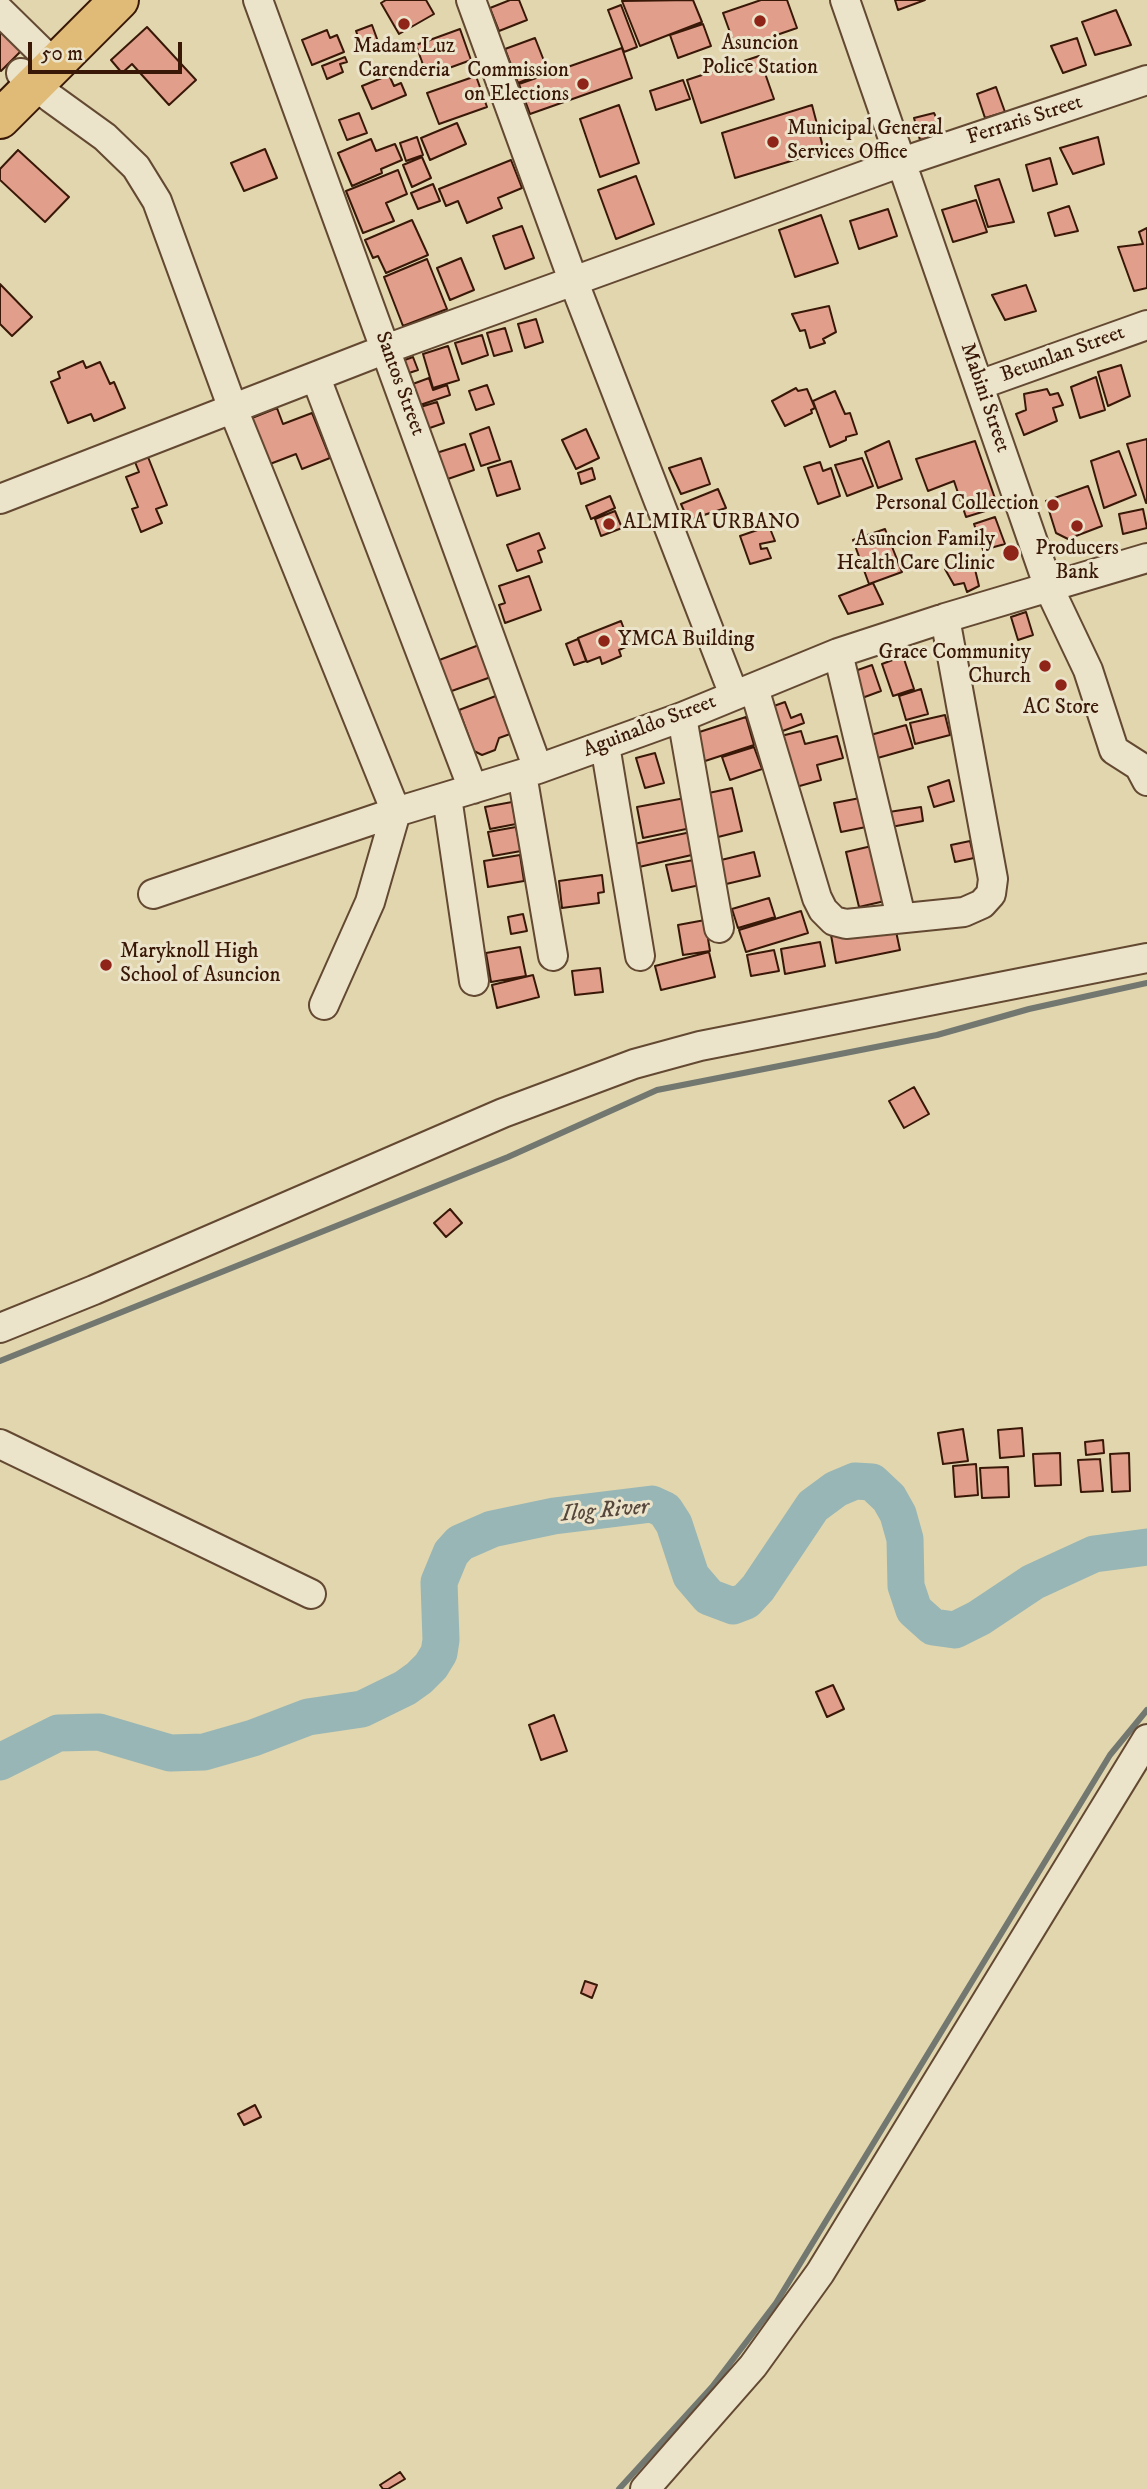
<!DOCTYPE html>
<html>
<head>
<meta charset="utf-8">
<style>
	body { margin:0 }
	#map { position:relative; width:1147px; height:2489px; overflow:hidden; background:#e1d6ae; font-family:"IM FELL DW Pica",serif }
	canvas { display:block }
	.scale { position:absolute; left:28px; top:42px; width:154px; height:32px; box-sizing:border-box; border:4px solid #391808; border-top:0; padding-left:9px; font-size:21px; line-height:24px; white-space:nowrap; color:#391808; -webkit-text-stroke:5px #ece4ca; paint-order:stroke }
</style>
</head>
<body>
<div id="map">
<canvas width="1147" height="2489"></canvas>
<div class="scale">50 m</div>
</div>
<script>
const context = document.querySelector('canvas').getContext('2d');
context.lineJoin = 'round';
const poly = rows => new Path2D(rows.map(r => 'M' + r).join(''));
function trace(path, color, width, dash) { context.strokeStyle = color; context.lineWidth = width; context.lineCap = dash ? 'butt' : 'round'; context.setLineDash(dash || []); context.stroke(path); }
function fill(path, color) { context.fillStyle = color; context.fill(path, 'evenodd'); }
function drawText(font, color, halo, rows, align = 'center') {
  context.font = font + ' "IM FELL DW Pica",serif'; context.lineWidth = 6; context.setLineDash([]); context.textBaseline = 'middle'; context.strokeStyle = halo; context.fillStyle = color; for (const [text, x, y, turn = 0] of rows) {
    context.save(); context.translate(x, y); context.rotate((+turn || 0) * Math.PI / 180); context.textAlign = isNaN(turn) ? turn : align; if (halo) context.strokeText(text, 0, 0); context.fillText(text, 0, 0); context.restore();
  }
}
trace(poly([
	[0,1361,508,1157,657,1090,937,1035,1029,1009,1147,983],
	[619,2489,712,2387,776,2303,1110,1755,1147,1710]
]), '#727770', 6);
trace(poly([
	[0,1762,58,1733,99,1732,170,1753,204,1752,253,1738,308,1717,362,1709,405,1688,419,1678,431,1666,439,1653,441,1640,439,1582,451,1553,460,1543,492,1529,554,1516,652,1504,665,1510,674,1524,691,1576,709,1597,733,1606,746,1601,758,1588,813,1506,836,1489,855,1481,872,1482,889,1498,898,1514,905,1539,906,1586,914,1610,933,1627,955,1630,979,1618,1033,1582,1094,1554,1147,1547]
]), '#98b6b5', 37);
const building = poly([
	[386,0,426,0,434,14,399,34,381,3,386,0],
	[510,0,519,0,527,20,499,31,490,8,510,0],
	[693,0,702,22,640,46,622,1,693,0],
	[761,0,787,0,797,28,736,49,723,13,761,0],
	[895,0,925,0,898,10,895,0],
	[621,5,637,47,624,52,608,10,621,5],
	[1116,10,1131,45,1095,55,1082,22,1116,10],
	[703,24,711,46,678,58,670,35,703,24],
	[0,25,24,48,1,71,0,70,0,25],
	[372,25,380,47,364,53,356,31,372,25],
	[147,27,196,80,169,105,132,64,122,73,111,60,147,27],
	[460,29,471,60,427,76,416,45,460,29],
	[327,30,330,38,337,35,344,52,312,65,302,40,327,30],
	[535,38,548,71,518,83,505,49,535,38],
	[1077,38,1086,65,1063,73,1051,46,1077,38],
	[622,48,632,78,530,114,519,84,622,48],
	[759,56,774,99,701,123,687,80,759,56],
	[345,57,347,62,340,64,343,72,327,79,322,66,345,57],
	[389,75,394,86,401,83,406,95,372,109,362,86,389,75],
	[476,76,487,107,439,124,427,93,476,76],
	[683,80,690,99,656,110,650,91,683,80],
	[996,87,1005,112,985,118,977,94,996,87],
	[619,105,639,163,600,177,580,119,619,105],
	[812,105,824,151,735,178,722,133,812,105],
	[359,113,367,133,347,140,339,120,359,113],
	[934,113,944,134,920,140,914,118,934,113],
	[457,123,466,144,430,160,421,138,457,123],
	[417,137,423,155,406,161,400,143,417,137],
	[1098,137,1104,164,1073,174,1060,148,1098,137],
	[371,139,376,151,395,144,402,160,381,169,382,173,352,186,338,153,371,139],
	[265,149,277,178,244,191,231,163,265,149],
	[18,150,69,197,45,222,0,180,0,169,18,150],
	[422,157,431,178,412,187,403,165,422,157],
	[1050,158,1057,184,1033,191,1026,165,1050,158],
	[511,160,522,188,498,198,502,208,467,223,458,201,446,206,439,189,511,160],
	[398,170,407,194,386,203,394,221,363,233,346,191,398,170],
	[636,176,654,224,616,239,598,190,636,176],
	[999,179,1014,222,988,227,975,186,999,179],
	[433,184,440,201,418,209,411,193,433,184],
	[976,200,987,232,953,242,942,210,976,200],
	[1069,206,1078,231,1055,236,1048,213,1069,206],
	[888,209,897,236,859,249,850,221,888,209],
	[821,215,838,263,795,277,779,230,821,215],
	[412,220,428,255,386,273,378,256,373,258,365,240,412,220],
	[522,226,534,258,505,269,493,236,522,226],
	[1147,228,1147,288,1134,291,1118,247,1143,244,1139,232,1147,228],
	[461,258,474,290,450,300,437,268,461,258],
	[427,259,447,309,403,326,384,277,427,259],
	[0,284,32,317,12,336,0,324,0,284],
	[1026,285,1036,311,1005,320,992,295,1026,285],
	[829,306,836,332,823,339,825,343,810,348,805,330,800,331,792,314,829,306],
	[536,319,543,342,525,348,518,324,536,319],
	[505,328,512,351,494,356,487,333,505,328],
	[482,335,488,355,462,364,455,343,482,335],
	[448,346,459,380,433,388,423,354,448,346],
	[413,357,418,370,403,375,399,362,413,357],
	[83,361,86,368,100,362,110,384,114,382,125,408,94,421,91,414,68,423,51,382,60,378,58,372,83,361],
	[1121,365,1130,396,1108,406,1098,372,1121,365],
	[1096,377,1105,410,1080,418,1071,387,1096,377],
	[429,378,433,390,447,385,450,395,417,406,410,385,429,378],
	[487,385,494,404,476,410,469,391,487,385],
	[796,388,798,391,807,389,815,408,811,410,812,413,785,426,772,401,796,388],
	[1047,389,1050,395,1058,393,1063,405,1053,408,1057,421,1024,435,1016,414,1026,410,1024,394,1047,389],
	[835,391,845,414,850,413,857,434,846,437,846,440,830,447,813,401,835,391],
	[437,402,444,423,424,430,417,408,437,402],
	[277,408,283,424,312,413,330,458,302,469,296,454,270,464,252,418,277,408],
	[489,427,500,460,481,466,470,434,489,427],
	[586,429,599,458,576,469,562,440,586,429],
	[1147,439,1147,503,1146,503,1127,444,1147,439],
	[889,441,902,479,878,488,865,452,889,441],
	[975,441,998,507,966,517,954,481,928,491,916,459,975,441],
	[465,444,474,470,442,481,433,454,465,444],
	[1119,451,1136,495,1104,508,1091,461,1119,451],
	[148,457,167,505,156,509,162,523,141,532,132,509,138,507,126,477,139,472,135,462,148,457],
	[701,458,710,484,681,494,669,468,701,458],
	[862,458,873,486,847,496,835,465,862,458],
	[511,461,520,489,497,496,488,468,511,461],
	[820,462,823,471,831,468,840,496,818,504,804,467,820,462],
	[592,468,595,479,581,484,578,473,592,468],
	[1088,486,1102,526,1068,539,1056,533,1046,501,1088,486],
	[718,489,726,508,688,520,681,504,718,489],
	[610,496,615,508,591,519,586,506,610,496],
	[1143,509,1147,528,1123,534,1119,514,1143,509],
	[615,511,622,528,601,536,595,519,615,511],
	[995,517,1005,544,983,550,974,524,995,517],
	[769,526,775,541,760,544,761,549,767,548,771,558,750,564,740,536,769,526],
	[885,529,902,572,869,584,853,540,885,529],
	[539,533,545,548,538,551,542,562,517,571,507,545,539,533],
	[973,561,979,586,967,592,964,583,954,585,945,569,973,561],
	[529,576,541,610,505,623,499,605,505,603,499,586,529,576],
	[873,583,883,604,848,614,839,596,873,583],
	[1026,612,1033,635,1018,640,1011,617,1026,612],
	[621,621,630,645,619,650,621,656,602,664,600,657,587,662,578,638,621,621],
	[578,639,586,661,574,665,566,644,578,639],
	[479,645,491,677,446,693,434,662,479,645],
	[903,656,914,689,893,696,882,664,903,656],
	[872,665,881,691,862,698,852,672,872,665],
	[921,689,928,714,906,720,899,696,921,689],
	[501,694,508,711,502,713,510,734,499,738,495,750,482,755,474,751,459,710,501,694],
	[785,702,791,718,801,714,804,723,780,732,771,707,785,702],
	[945,715,950,735,915,744,910,723,945,715],
	[746,717,754,745,699,763,690,735,746,717],
	[906,725,913,748,874,759,867,736,906,725],
	[801,731,805,744,837,736,843,758,817,765,821,780,796,787,781,736,801,731],
	[754,747,762,769,730,780,722,757,754,747],
	[655,753,664,783,645,788,636,758,655,753],
	[949,780,954,801,934,807,928,787,949,780],
	[732,788,742,831,714,838,704,794,732,788],
	[685,798,691,828,643,838,637,807,685,798],
	[860,798,866,827,841,832,834,803,860,798],
	[512,802,516,824,490,829,485,807,512,802],
	[921,807,923,821,891,827,889,812,921,807],
	[516,827,521,851,493,856,488,832,516,827],
	[691,832,696,854,639,867,634,844,691,832],
	[970,841,974,858,955,862,951,845,970,841],
	[876,845,889,900,859,907,846,852,876,845],
	[754,852,760,876,722,885,717,861,754,852],
	[520,855,524,881,488,887,484,861,520,855],
	[694,860,700,885,672,891,666,865,694,860],
	[602,875,604,892,598,893,599,903,562,908,559,881,602,875],
	[769,898,775,917,738,928,732,909,769,898],
	[801,911,808,933,746,952,739,930,801,911],
	[523,914,527,931,511,934,508,917,523,914],
	[705,920,710,951,683,955,678,925,705,920],
	[894,922,900,950,836,963,831,935,894,922],
	[820,942,825,966,785,974,781,949,820,942],
	[520,947,526,976,491,982,486,953,520,947],
	[774,950,779,971,751,976,747,955,774,950],
	[709,952,715,977,661,990,655,966,709,952],
	[600,968,603,992,575,995,572,971,600,968],
	[533,975,539,997,497,1008,492,985,533,975],
	[914,1087,929,1114,904,1128,889,1101,914,1087],
	[450,1209,462,1223,446,1237,434,1223,450,1209],
	[1022,1428,1024,1456,1000,1458,998,1430,1022,1428],
	[963,1429,968,1461,943,1464,938,1433,963,1429],
	[1103,1440,1104,1453,1086,1455,1085,1442,1103,1440],
	[1060,1453,1061,1485,1035,1486,1033,1454,1060,1453],
	[1129,1453,1130,1491,1112,1492,1110,1454,1129,1453],
	[1100,1459,1103,1491,1081,1492,1078,1460,1100,1459],
	[976,1464,978,1495,955,1497,953,1466,976,1464],
	[1008,1467,1009,1497,982,1498,980,1468,1008,1467],
	[833,1685,844,1709,827,1717,816,1692,833,1685],
	[554,1715,567,1751,541,1760,529,1725,554,1715],
	[585,1981,597,1985,592,1998,581,1993,585,1981],
	[255,2105,261,2117,244,2125,238,2114,255,2105],
	[400,2472,405,2479,388,2489,383,2489,380,2485,400,2472]
]);
fill(building, '#e19e8a');
trace(building, '#391808', 2);
const minor = poly([
	[258,0,538,769],
	[471,0,573,280,734,695],
	[845,0,1049,588,1088,670,1114,750,1139,766,1147,781],
	[0,11,54,64],
	[21,73,51,98,105,137,136,167,157,201,233,409,396,812,370,902,324,1005],
	[316,378,473,789],
	[979,385,1147,325],
	[0,499,386,349,902,162,1147,80],
	[838,653,901,917],
	[754,688,817,898,823,910,834,921,846,924,964,912,982,904,991,894,993,879,945,618],
	[682,717,719,928],
	[605,745,640,956],
	[522,774,553,956],
	[447,797,474,981],
	[153,894,396,812,538,769,682,717,838,653,945,618,1147,558],
	[0,1328,94,1290,503,1113,634,1064,700,1046,1147,958],
	[0,1444,311,1594],
	[645,2489,753,2366,820,2273,1147,1739]
]);
const highway = poly([
	[0,119,119,0]
]);
trace(minor, '#634832', 32);
trace(highway, '#391808', 42);
trace(minor, '#ece4ca', 28);
trace(highway, '#e0bb77', 38);
for (const [x, y, r, color] of [
	[760,21,7,"#8f2418"],
	[404,24,7,"#8f2418"],
	[583,84,7,"#8f2418"],
	[773,142,7,"#8f2418"],
	[1053,505,7,"#8f2418"],
	[609,524,7,"#8f2418"],
	[1077,526,7,"#8f2418"],
	[1011,553,9,"#8f2418"],
	[604,641,7,"#8f2418"],
	[1045,666,7,"#8f2418"],
	[1061,685,7,"#8f2418"],
	[106,965,7,"#8f2418"]
]) { const dot = new Path2D(); dot.arc(x, y, r, 0, 2 * Math.PI); context.fillStyle = color; context.fill(dot); trace(dot, '#ece4ca', 2.5); }
drawText('21px', '#391808', '#ece4ca', [
	["Asuncion",760,45],
	["Police Station",760,69],
	["Madam Luz",404,48],
	["Carenderia",404,72],
	["Commission",569,72,"right"],
	["on Elections",569,96,"right"],
	["Municipal General",787,130,"left"],
	["Services Office",787,154,"left"],
	["Personal Collection",1039,505,"right"],
	["ALMIRA URBANO",623,524,"left"],
	["Asuncion Family",995,541,"right"],
	["Health Care Clinic",995,565,"right"],
	["Producers",1077,550],
	["Bank",1077,574],
	["YMCA Building",618,641,"left"],
	["Grace Community",1031,654,"right"],
	["Church",1031,678,"right"],
	["AC Store",1061,709],
	["Maryknoll High",120,953,"left"],
	["School of Asuncion",120,977,"left"]
]);
drawText('21px', '#391808', '#ece4ca', [
	["Ferraris Street",1025,121,-18],
	["Betunlan Street",1063,355,-20],
	["Santos Street",399,384,70],
	["Mabini Street",984,398,71],
	["Aguinaldo Street",650,727,-21]
]);
drawText('italic 23px', '#56473c', '#ece4ca', [
	["Ilog River",605,1512,-5]
]);
</script>
</body>
</html>
